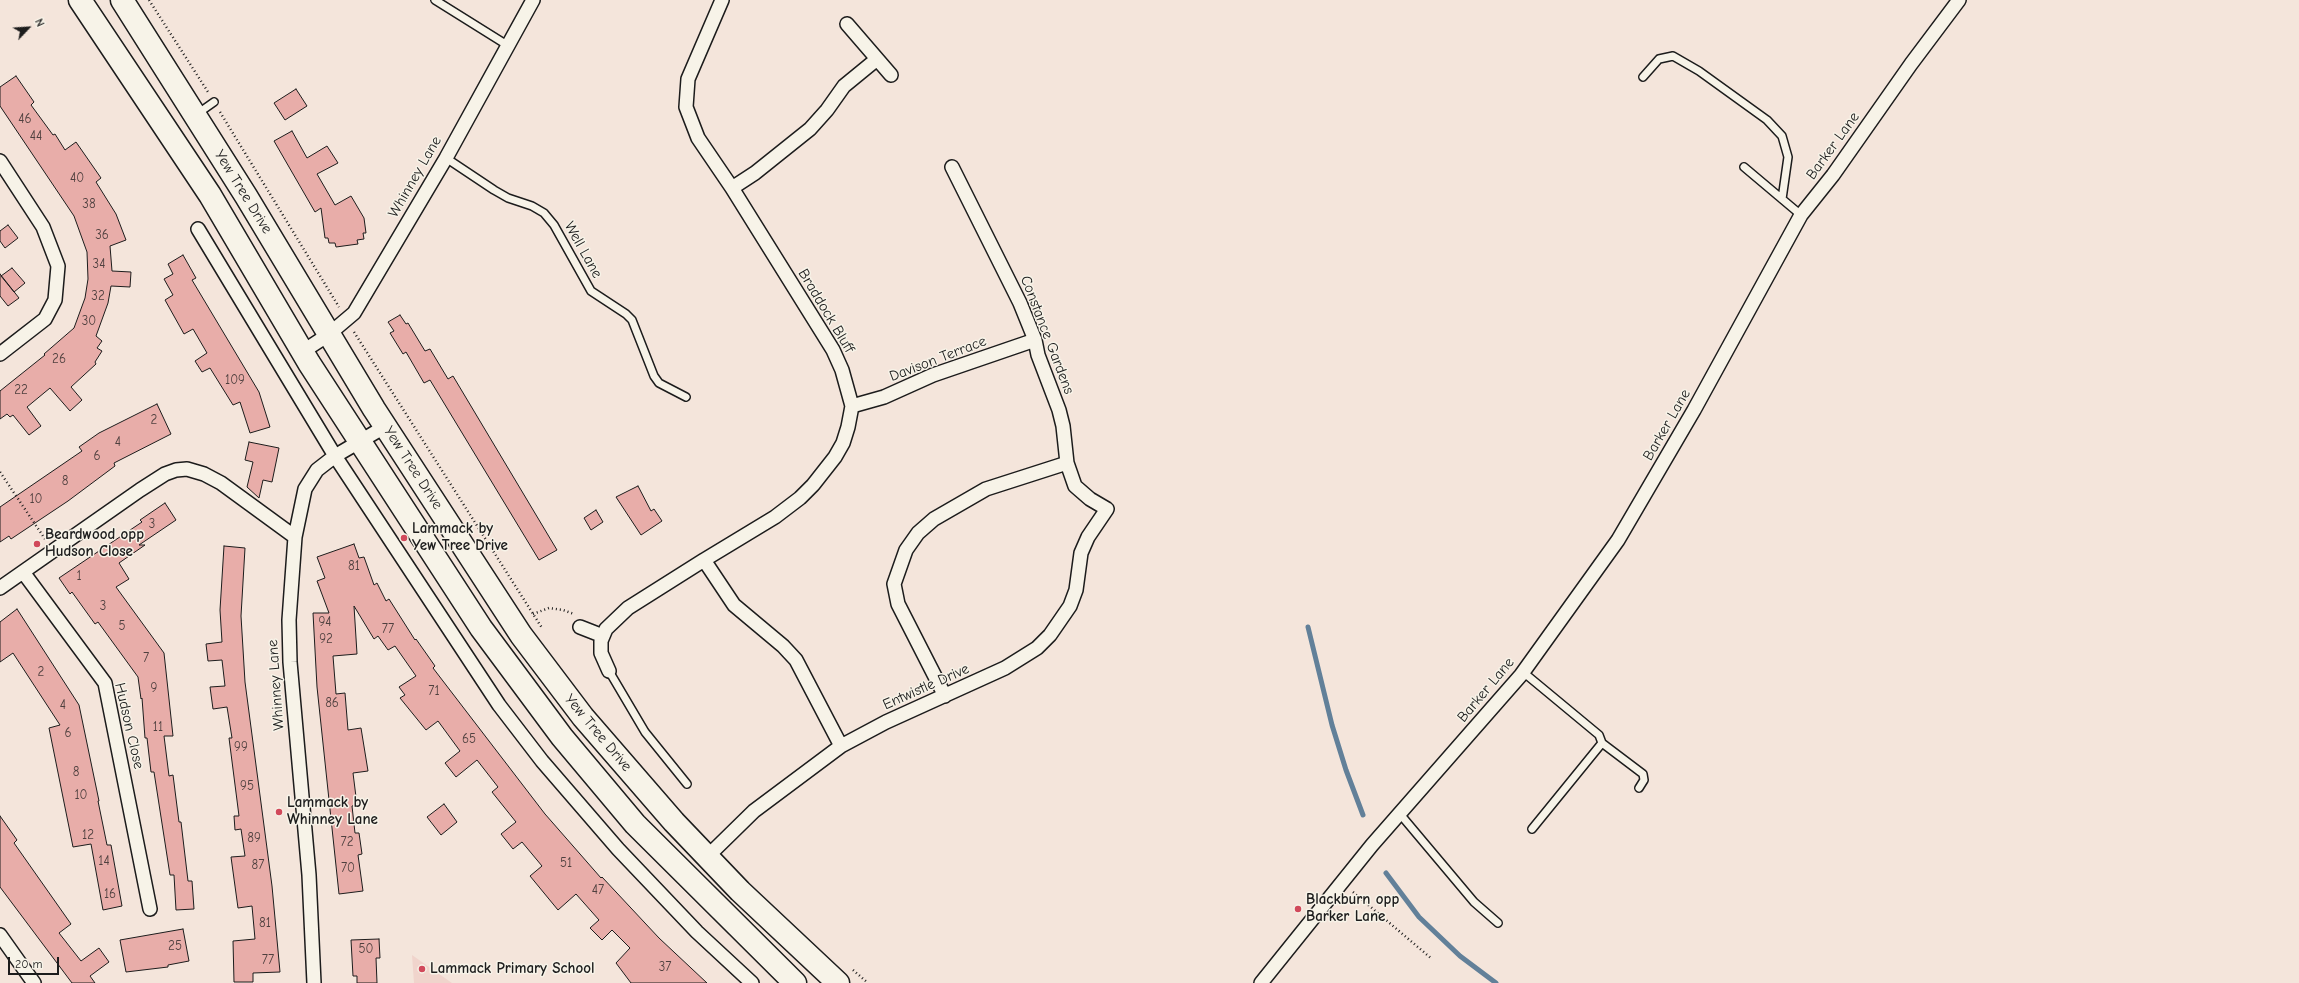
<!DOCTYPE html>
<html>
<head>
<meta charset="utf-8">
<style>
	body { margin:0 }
	#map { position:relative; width:2299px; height:983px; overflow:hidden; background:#f4e5db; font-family:"Comic Neue",sans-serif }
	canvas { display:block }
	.north { position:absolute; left:8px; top:8px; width:40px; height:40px; -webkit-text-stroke:3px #f7f3e8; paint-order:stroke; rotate:65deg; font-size:11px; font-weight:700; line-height:16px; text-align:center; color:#1c1c1c }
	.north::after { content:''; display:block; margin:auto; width:14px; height:18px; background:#1c1c1c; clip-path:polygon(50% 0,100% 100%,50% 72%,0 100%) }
	.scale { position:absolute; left:8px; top:957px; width:51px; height:18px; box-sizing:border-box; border:2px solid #1c1c1c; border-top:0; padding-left:5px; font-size:12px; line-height:14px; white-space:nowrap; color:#1c1c1c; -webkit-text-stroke:3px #f7f3e8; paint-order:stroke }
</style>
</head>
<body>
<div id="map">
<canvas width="2299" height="983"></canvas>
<div class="north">N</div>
<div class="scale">20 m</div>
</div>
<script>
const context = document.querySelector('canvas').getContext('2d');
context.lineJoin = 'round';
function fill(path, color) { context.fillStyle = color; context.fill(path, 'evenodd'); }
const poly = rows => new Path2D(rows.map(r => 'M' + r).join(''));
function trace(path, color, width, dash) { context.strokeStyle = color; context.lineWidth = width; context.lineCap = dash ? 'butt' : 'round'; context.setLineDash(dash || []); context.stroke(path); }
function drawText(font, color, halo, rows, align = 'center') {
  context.font = font + ' "Comic Neue",sans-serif'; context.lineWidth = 3; context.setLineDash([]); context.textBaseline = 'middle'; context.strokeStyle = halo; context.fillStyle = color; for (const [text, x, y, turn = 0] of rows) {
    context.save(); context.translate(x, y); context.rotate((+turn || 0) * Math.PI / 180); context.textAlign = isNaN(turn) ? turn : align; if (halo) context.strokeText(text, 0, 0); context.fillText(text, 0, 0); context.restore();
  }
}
fill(poly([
	[412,955,452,983,414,983]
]), '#f0d4cc');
trace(poly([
	[1308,627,1332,725,1346,770,1363,815],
	[1386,873,1419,917,1460,956,1496,983]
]), '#628099', 5);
const building = poly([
	[16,76,34,102,31,105,53,135,55,134,65,150,76,142,101,178,96,182,116,214,126,240,110,246,112,271,131,272,130,287,111,286,108,303,96,336,102,341,97,348,102,351,95,362,96,364,71,387,82,400,70,411,50,388,27,407,41,426,29,435,13,415,10,417,7,414,0,419,0,391,45,355,44,354,74,328,85,298,88,279,87,252,74,216,0,106,0,87,16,76],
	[296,89,307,106,285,120,274,103,296,89],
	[292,131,307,158,327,146,338,163,317,174,335,205,351,196,364,218,366,233,363,233,364,239,357,240,358,244,336,247,335,243,329,243,328,238,325,238,321,208,315,212,274,141,292,131],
	[8,225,18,238,5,248,0,241,0,231,8,225],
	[183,255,196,278,192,280,259,392,270,427,250,433,240,402,233,405,210,368,202,372,195,361,207,353,193,329,184,334,165,300,173,295,164,279,173,274,168,264,183,255],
	[12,268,25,283,14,292,1,276,12,268],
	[0,274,19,298,8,306,0,296,0,274],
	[400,315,406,324,408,323,425,351,430,349,448,379,453,376,557,550,539,560,430,380,424,383,406,352,403,354,390,333,394,331,388,322,400,315],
	[157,404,171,434,114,463,115,466,68,501,11,539,9,536,0,542,0,507,82,451,79,447,99,433,157,404],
	[249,442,279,448,272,482,263,480,259,498,247,487,253,462,245,460,249,442],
	[638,486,651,511,654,509,662,521,641,535,616,497,638,486],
	[165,503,176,520,139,545,145,545,119,563,129,579,116,587,164,653,173,736,164,736,169,776,173,775,179,822,181,822,188,881,192,881,194,909,176,910,174,875,170,875,154,772,151,772,147,738,145,738,142,698,141,699,138,677,98,622,95,624,72,592,70,594,59,578,142,522,140,520,165,503],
	[596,510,603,522,591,530,584,518,596,510],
	[354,544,359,558,364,557,374,585,377,583,386,601,389,599,415,640,416,639,435,666,433,668,545,814,601,878,602,877,659,938,707,983,631,983,616,963,630,948,612,930,602,940,590,928,599,920,576,894,558,910,530,876,542,866,522,842,513,849,501,834,516,822,492,792,498,787,477,760,456,777,445,763,460,751,438,721,426,730,400,698,405,695,399,687,416,676,395,646,388,650,378,636,374,639,354,606,357,654,333,656,336,694,345,693,348,730,361,728,368,771,353,773,357,805,352,806,355,833,359,833,362,854,358,855,363,891,339,894,317,687,313,613,329,613,317,581,325,578,317,557,354,544],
	[224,546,245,548,241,616,245,682,272,886,280,972,253,973,253,982,234,982,233,941,255,939,252,906,238,908,231,857,245,856,241,829,235,830,234,816,239,816,229,738,232,738,227,707,213,709,210,687,225,686,222,660,208,661,206,644,222,642,220,610,224,546],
	[17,609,79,705,99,801,98,801,107,845,111,845,122,906,103,910,91,844,73,847,49,728,60,725,13,653,0,662,0,622,17,609],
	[444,804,457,822,441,835,427,817,444,804],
	[0,816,17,840,14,843,71,924,59,933,81,961,99,948,109,962,90,976,95,983,72,983,0,887,0,816],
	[183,929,189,961,168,965,168,967,126,972,120,940,183,929],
	[379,939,380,958,376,958,377,983,357,983,357,976,353,976,351,940,379,939]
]);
fill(building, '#e8ada9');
trace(building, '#1c1c1c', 1);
const lane = poly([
	[435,0,507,45],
	[1643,77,1659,59,1673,56,1699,71,1767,120,1782,136,1788,157,1782,199],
	[197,114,214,102],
	[446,158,494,190,508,198,532,206,544,213,554,225,591,291,626,314,632,320,654,376,659,383,686,397],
	[1744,167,1801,215],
	[609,671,645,732,687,784],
	[1523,672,1599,735,1602,743,1532,829],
	[1602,743,1643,774,1644,780,1639,788],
	[1400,814,1474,902,1498,923]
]);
const street = poly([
	[722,0,688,79,686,107,698,138,732,188,833,350,842,370,852,406,848,427,843,443,835,457,813,485,800,498,775,517,704,560,734,605,783,646,796,660,841,746],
	[847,24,891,75],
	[0,161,43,227,58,266,55,300,45,319,0,354],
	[732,188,755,173,810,129,827,110,844,86,877,59],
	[198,229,335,456,499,705,542,761,618,849,697,932,752,983],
	[302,352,328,335,354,313,446,158,533,0],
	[852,406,884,397,933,375,1035,340],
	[23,572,105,683,150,909],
	[0,588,140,490,165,474,176,470,187,469,204,474,221,483,295,537],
	[580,627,603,636],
	[609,671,601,653,601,641,606,629,628,608,704,560],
	[945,696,898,604,894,584,906,550,918,533,934,519,986,489,1067,463],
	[706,858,754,811,841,746,886,722,1005,668,1037,648,1050,635,1070,606,1076,590,1081,553,1088,537,1107,509,1090,499,1075,486,1067,463,1063,426,1059,410,1038,355,1035,340,1020,303,952,167],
	[0,935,34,983],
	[314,983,309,875,290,662,289,620,295,537,305,489,317,470,335,456,386,426],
	[1261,983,1372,845,1521,675,1618,540,1694,410,1801,215,1833,175,1911,64,1959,0]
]);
const highway = poly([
	[80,0,210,195,309,363,481,628,562,737,635,824,795,983],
	[122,0,246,196,374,409,521,635,583,717,674,822,740,891,838,983]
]);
trace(lane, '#1c1c1c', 10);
trace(street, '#1c1c1c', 16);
trace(highway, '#1c1c1c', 25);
trace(poly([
	[149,0,208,92],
	[220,112,339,307],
	[354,332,542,628],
	[0,472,45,539],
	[533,614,549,608,563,610,574,614],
	[1353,892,1432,959],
	[853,970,868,983]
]), '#1c1c1c', 2.5, [1, 3]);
trace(lane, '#f7f3e8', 7);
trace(street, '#f7f3e8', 13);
trace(highway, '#f7f3e8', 22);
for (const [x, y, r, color] of [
	[404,538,4,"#d1495b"],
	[37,544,4,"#d1495b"],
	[279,812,4,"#d1495b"],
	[1298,909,4,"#d1495b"],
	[422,969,4,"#d1495b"]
]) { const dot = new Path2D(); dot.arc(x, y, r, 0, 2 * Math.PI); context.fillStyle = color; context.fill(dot); trace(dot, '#f7f3e8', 1.5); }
drawText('13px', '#4f403f', null, [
	["46",25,119],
	["44",36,136],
	["40",77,178],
	["38",89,204],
	["36",102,235],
	["34",99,264],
	["32",98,296],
	["30",89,321],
	["26",59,359],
	["109",235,380],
	["22",21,390],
	["2",154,420],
	["4",118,442],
	["6",97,456],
	["8",65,481],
	["10",36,499],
	["3",152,524],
	["81",354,566],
	["1",79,576],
	["3",103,606],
	["94",325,622],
	["5",122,626],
	["77",388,629],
	["92",326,639],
	["7",146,658],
	["2",41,672],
	["9",154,688],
	["71",434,691],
	["86",332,703],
	["4",63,705],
	["11",158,727],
	["6",68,733],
	["65",469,739],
	["99",241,747],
	["8",76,772],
	["95",247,786],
	["10",81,795],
	["12",88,835],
	["89",254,838],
	["72",347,842],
	["14",104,861],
	["51",566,863],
	["87",258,865],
	["70",348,868],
	["47",598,890],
	["16",110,894],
	["81",265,923],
	["25",175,946],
	["50",366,949],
	["77",268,960],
	["37",665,967]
]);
drawText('15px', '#1c1c1c', '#f7f3e8', [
	["Barker Lane",1833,146,-54],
	["Whinney Lane",415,177,-60],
	["Yew Tree Drive",243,192,58],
	["Well Lane",583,250,61],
	["Braddock Bluff",826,311,59],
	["Constance Gardens",1047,335,69],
	["Davison Terrace",938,359,-21],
	["Barker Lane",1667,425,-60],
	["Yew Tree Drive",413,468,57],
	["Whinney Lane",276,685,-94],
	["Entwistle Drive",926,687,-24],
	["Barker Lane",1486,690,-50],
	["Hudson Close",129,726,77],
	["Yew Tree Drive",598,733,50]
]);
drawText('bold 15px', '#1c1c1c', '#f7f3e8', [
	["Lammack by",412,529],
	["Yew Tree Drive",412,546],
	["Beardwood opp",45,535],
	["Hudson Close",45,552],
	["Lammack by",287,803],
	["Whinney Lane",287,820],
	["Blackburn opp",1306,900],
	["Barker Lane",1306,917],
	["Lammack Primary School",430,969]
], 'left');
</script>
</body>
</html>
